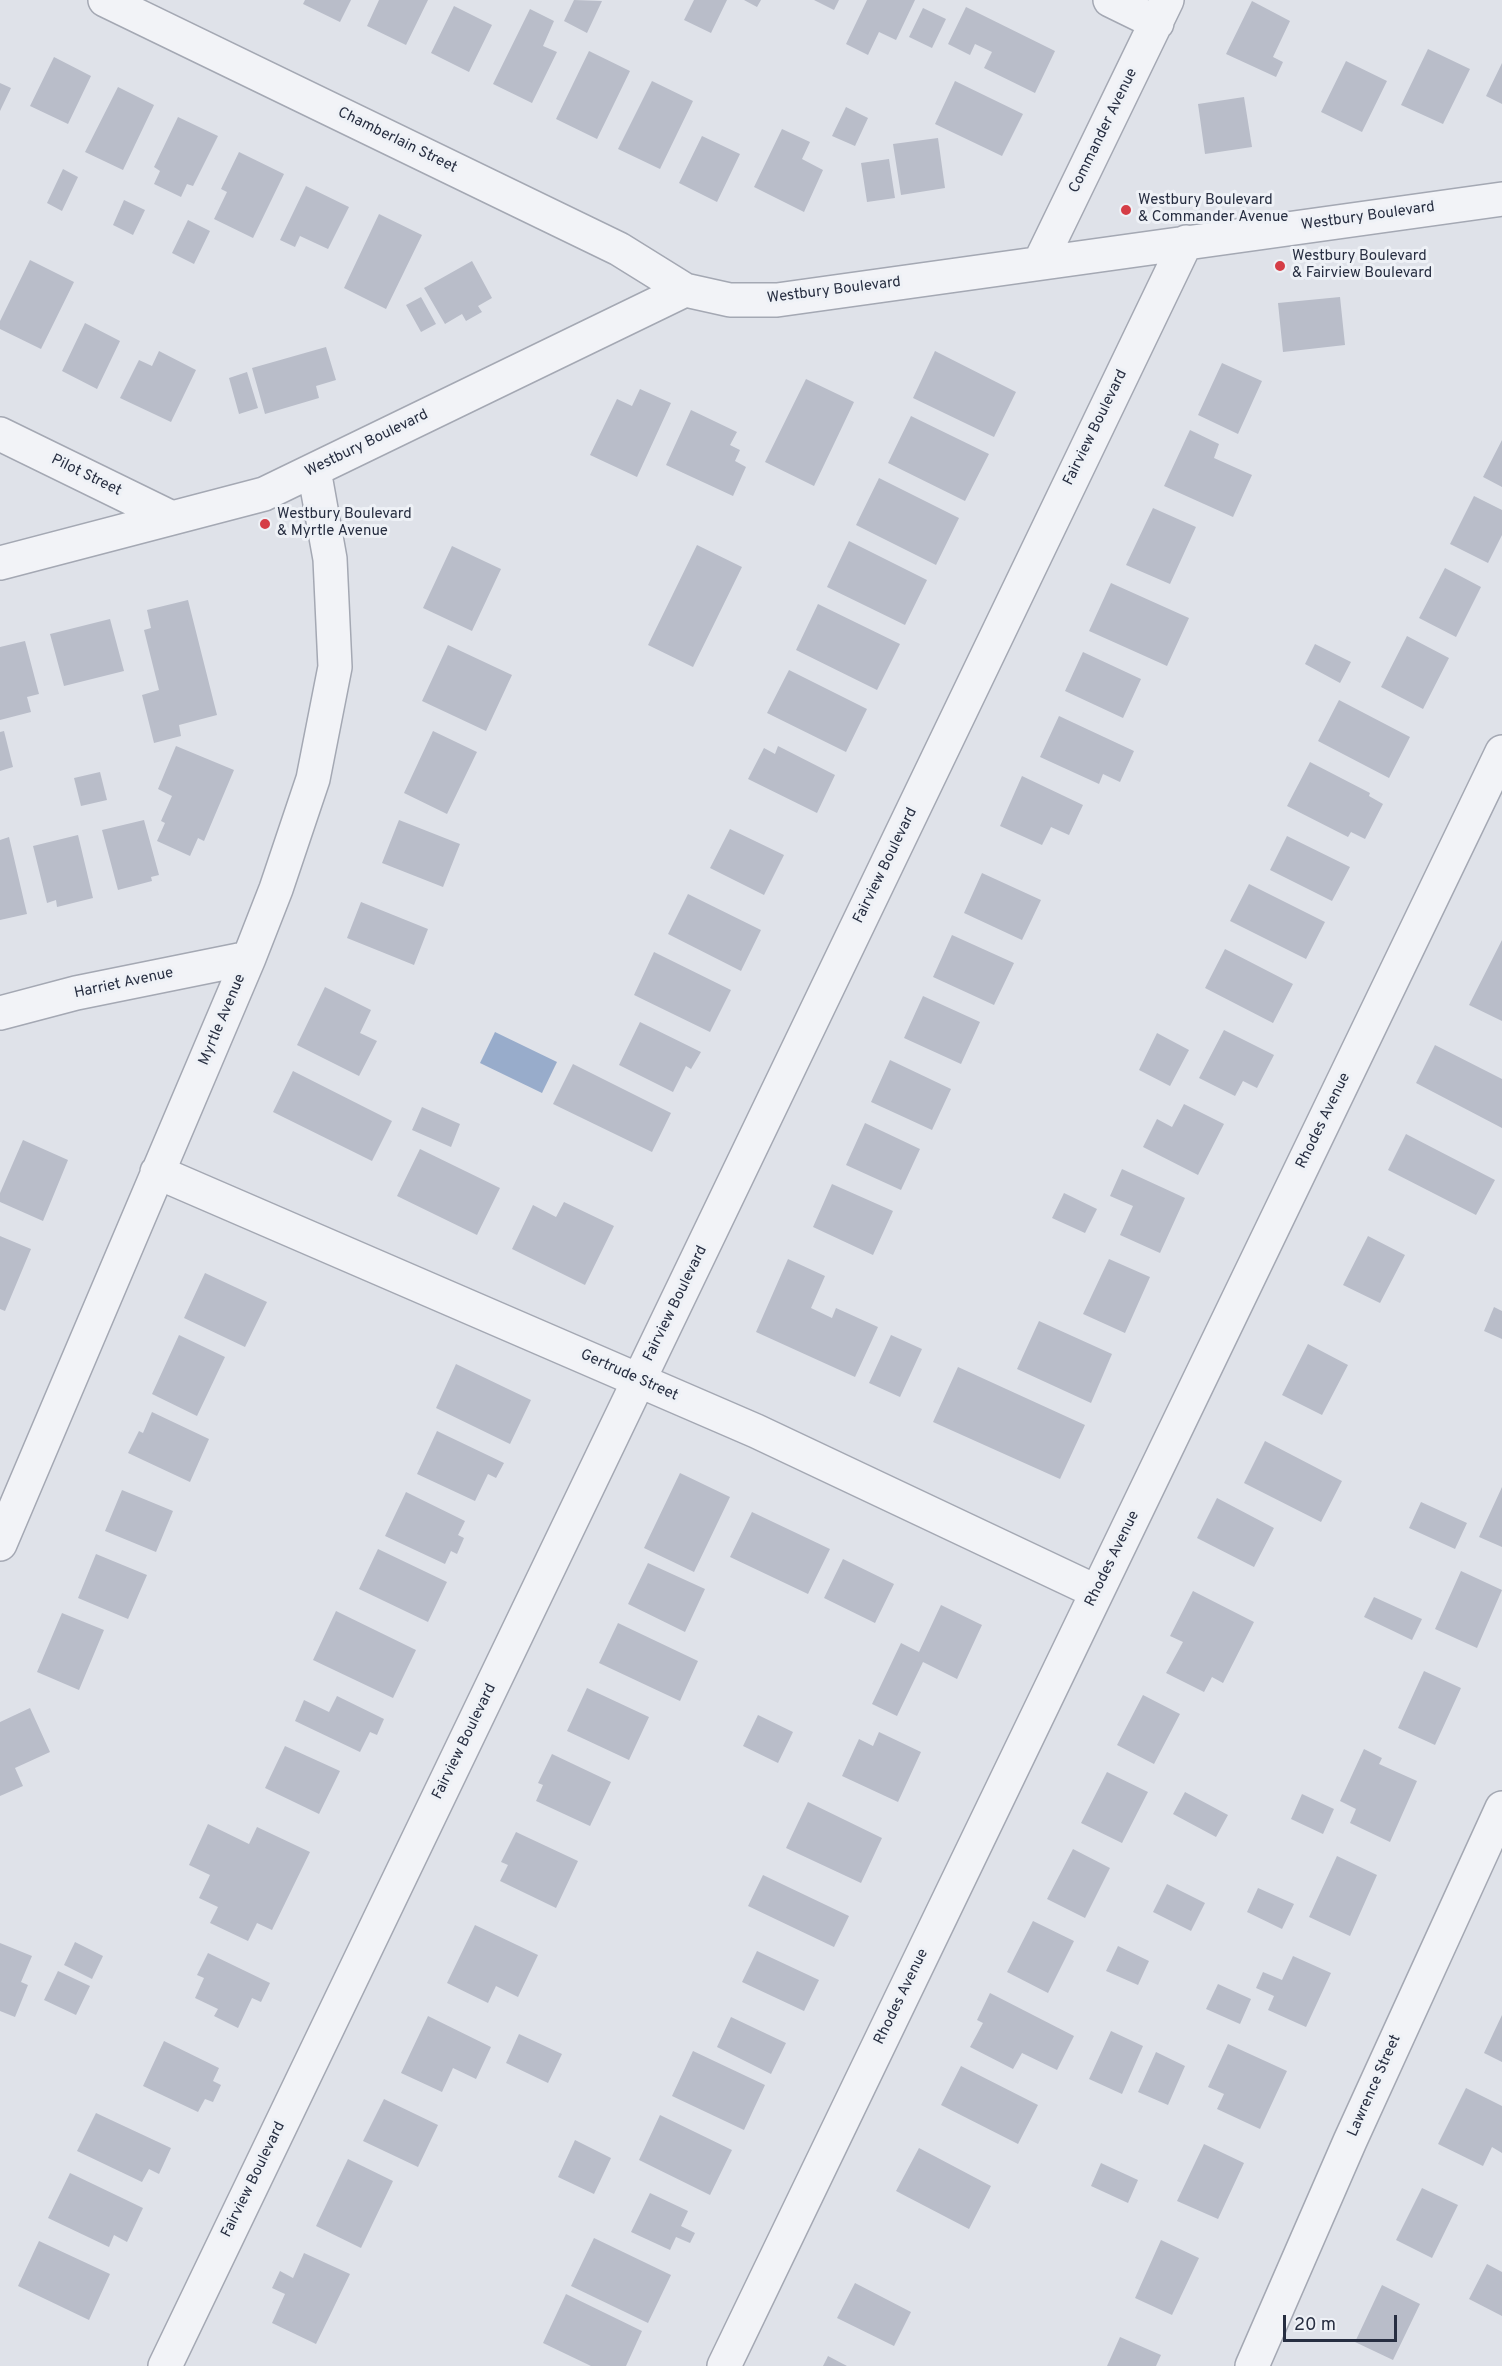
<!DOCTYPE html>
<html>
<head>
<meta charset="utf-8">
<style>
	body { margin:0 }
	#map { position:relative; width:1502px; height:2366px; overflow:hidden; background:#dfe2e9; font-family:Overpass,sans-serif }
	canvas { display:block }
	.scale { position:absolute; left:1283px; top:2315px; width:114px; height:27px; box-sizing:border-box; border:3px solid #272e41; border-top:0; padding-left:8px; font-size:18px; line-height:21px; white-space:nowrap; color:#272e41; -webkit-text-stroke:4px #eef1f6; paint-order:stroke }
</style>
</head>
<body>
<div id="map">
<canvas width="1502" height="2366"></canvas>
<div class="scale">20 m</div>
</div>
<script>
const context = document.querySelector('canvas').getContext('2d');
context.lineJoin = 'round';
function fill(path, color) { context.fillStyle = color; context.fill(path, 'evenodd'); }
const poly = rows => new Path2D(rows.map(r => 'M' + r).join(''));
function trace(path, color, width, dash) { context.strokeStyle = color; context.lineWidth = width; context.lineCap = dash ? 'butt' : 'round'; context.setLineDash(dash || []); context.stroke(path); }
function drawText(font, color, halo, rows, align = 'center') {
  context.font = font + ' Overpass,sans-serif'; context.lineWidth = 6; context.setLineDash([]); context.textBaseline = 'middle'; context.strokeStyle = halo; context.fillStyle = color; for (const [text, x, y, turn = 0] of rows) {
    context.save(); context.translate(x, y); context.rotate((+turn || 0) * Math.PI / 180); context.textAlign = isNaN(turn) ? turn : align; if (halo) context.strokeText(text, 0, 0); context.fillText(text, 0, 0); context.restore();
  }
}
fill(poly([
	[495,1032,557,1062,542,1093,480,1063]
]), '#98accb');
fill(poly([
	[305,0,351,0,340,22,303,4],
	[379,0,428,0,406,45,367,26],
	[574,0,602,1,587,33,564,21],
	[694,0,727,0,711,33,684,20],
	[744,0,761,0,757,7],
	[814,0,839,0,834,10],
	[867,0,915,0,896,40,879,32,868,55,846,44],
	[1252,1,1290,21,1273,57,1283,62,1276,77,1226,54],
	[454,6,492,25,469,72,431,53],
	[966,7,1055,51,1035,93,984,68,992,52,975,44,970,55,948,44],
	[923,8,946,19,932,48,909,37],
	[530,9,554,21,543,46,557,52,532,103,493,84],
	[1428,49,1470,69,1443,124,1401,105],
	[589,51,630,71,597,139,556,119],
	[54,57,91,76,68,124,30,106],
	[1346,61,1387,81,1362,132,1321,112],
	[1502,63,1502,104,1486,96],
	[652,81,693,101,660,169,618,149],
	[955,81,1023,114,1002,156,935,124],
	[0,83,11,88,0,111],
	[118,87,154,105,123,170,85,152],
	[1244,97,1252,147,1205,154,1198,104],
	[846,107,868,118,855,146,832,136],
	[178,117,218,136,193,186,187,184,181,197,154,184,160,171,154,167],
	[782,129,810,142,802,159,823,170,804,212,754,187],
	[702,136,740,154,717,202,679,183],
	[938,138,945,188,901,195,893,144],
	[239,152,284,174,253,238,214,219,227,192,221,189],
	[889,159,895,198,867,202,861,163],
	[63,169,78,177,62,211,47,203],
	[306,186,349,207,328,249,300,236,295,247,280,240],
	[124,200,145,210,133,235,113,225],
	[379,214,422,235,386,309,344,288],
	[188,220,210,231,194,264,172,253],
	[30,260,74,282,41,349,0,329,0,321],
	[472,261,492,298,478,306,482,312,466,321,462,314,445,324,424,288],
	[421,297,436,324,421,332,406,305],
	[1340,297,1345,345,1283,352,1278,303],
	[85,323,120,341,97,389,62,371],
	[326,347,336,380,316,386,319,398,265,414,252,368],
	[159,351,196,370,171,422,120,398,139,360,152,366],
	[935,351,1016,392,994,437,913,398],
	[1222,363,1262,381,1238,434,1198,415],
	[247,372,258,408,239,414,229,378],
	[806,379,854,402,814,486,765,462],
	[640,389,671,403,637,477,590,455,617,399,632,406],
	[691,410,737,432,730,445,740,450,735,461,746,467,733,496,666,465],
	[911,416,989,454,965,501,888,463],
	[1190,430,1219,444,1214,458,1252,475,1233,517,1164,486],
	[1502,440,1502,487,1483,477],
	[879,478,959,518,936,565,856,525],
	[1474,496,1502,510,1502,535,1488,563,1450,544],
	[1153,508,1196,527,1170,584,1126,565],
	[849,541,927,580,905,625,827,587],
	[697,545,742,567,693,667,648,645],
	[452,546,501,569,472,631,423,608],
	[1445,568,1481,587,1456,637,1419,618],
	[1111,583,1189,618,1167,666,1089,631],
	[188,600,217,715,179,725,181,736,154,743,142,695,159,690,144,630,151,628,147,610],
	[818,604,900,644,877,690,796,650],
	[110,619,124,671,64,686,50,634],
	[1407,636,1449,658,1423,709,1381,687],
	[25,641,39,694,27,697,31,712,0,720,0,647],
	[1315,644,1351,662,1340,683,1305,664],
	[448,645,512,675,486,731,422,701],
	[1083,652,1141,679,1123,718,1065,691],
	[789,670,867,709,846,752,767,713],
	[1339,700,1410,737,1389,778,1318,741],
	[1059,716,1134,751,1120,782,1103,774,1099,784,1040,757],
	[4,731,13,767,0,771,0,732],
	[433,731,477,752,447,814,404,793],
	[176,746,234,770,204,841,198,838,190,856,157,841,165,823,161,821,172,796,158,789],
	[778,746,835,775,817,813,748,779,764,748,775,754],
	[1310,762,1370,793,1369,796,1383,804,1365,839,1351,832,1348,837,1287,806],
	[100,772,107,800,81,806,74,778],
	[1022,776,1083,805,1069,835,1051,827,1042,845,1000,826],
	[144,820,159,875,151,877,152,881,118,890,102,830],
	[399,820,460,844,443,887,382,863],
	[730,829,784,855,764,895,710,868],
	[78,835,93,898,57,907,56,900,47,903,33,846],
	[1287,836,1350,867,1332,901,1270,870],
	[9,837,27,914,0,920,0,840],
	[982,873,1041,900,1022,940,964,913],
	[1249,884,1325,922,1306,959,1230,921],
	[688,894,761,930,741,971,668,934],
	[361,902,428,929,414,965,347,938],
	[952,935,1014,963,994,1005,933,977],
	[1502,940,1502,1021,1469,1005],
	[1225,949,1293,984,1273,1023,1205,988],
	[654,952,731,990,710,1032,634,995],
	[325,987,371,1010,360,1033,377,1041,359,1076,297,1045],
	[923,996,980,1022,961,1064,904,1038],
	[640,1022,701,1052,691,1069,686,1066,673,1092,619,1065],
	[1224,1030,1274,1055,1257,1088,1243,1081,1235,1096,1199,1078],
	[1157,1033,1189,1050,1170,1086,1139,1070],
	[1435,1045,1502,1079,1502,1128,1416,1083],
	[890,1060,951,1089,932,1130,871,1102],
	[573,1064,671,1113,652,1152,553,1104],
	[293,1071,392,1121,372,1161,273,1112],
	[1184,1104,1224,1124,1198,1175,1143,1147,1157,1119,1172,1127],
	[422,1107,460,1124,451,1147,412,1130],
	[865,1123,920,1149,901,1190,846,1165],
	[1406,1134,1495,1180,1476,1215,1388,1170],
	[23,1140,68,1160,43,1221,0,1202,0,1193],
	[420,1149,500,1188,477,1235,397,1196],
	[1122,1169,1185,1198,1160,1253,1120,1235,1133,1206,1110,1196],
	[832,1184,893,1211,873,1255,813,1227],
	[1064,1193,1097,1209,1085,1233,1052,1218],
	[564,1202,614,1226,585,1285,512,1249,533,1205,556,1217],
	[0,1236,31,1249,5,1311,0,1309],
	[1368,1236,1405,1255,1380,1303,1343,1285],
	[788,1259,825,1276,811,1308,832,1318,836,1308,878,1327,855,1377,756,1332],
	[1109,1259,1150,1277,1125,1333,1083,1314],
	[205,1273,267,1302,245,1347,184,1318],
	[1494,1307,1502,1311,1502,1339,1484,1331],
	[1039,1321,1112,1354,1091,1403,1017,1369],
	[179,1335,225,1357,197,1416,152,1394],
	[891,1335,922,1349,900,1397,869,1383],
	[1308,1344,1348,1365,1322,1415,1282,1395],
	[456,1364,531,1400,510,1444,436,1408],
	[958,1367,1085,1425,1060,1479,933,1422],
	[152,1412,209,1439,190,1482,128,1453,139,1431,143,1433],
	[437,1431,504,1463,496,1478,488,1474,475,1501,417,1474],
	[1265,1441,1342,1481,1321,1522,1244,1483],
	[680,1473,730,1497,694,1572,644,1548],
	[1502,1487,1502,1547,1479,1537],
	[122,1490,173,1511,156,1552,105,1531],
	[406,1492,465,1521,458,1535,464,1538,457,1554,451,1551,445,1564,385,1536],
	[1217,1498,1274,1528,1254,1567,1197,1538],
	[1421,1502,1467,1523,1455,1549,1409,1528],
	[752,1512,830,1549,808,1594,730,1557],
	[378,1549,447,1582,428,1622,359,1589],
	[96,1554,147,1575,128,1619,78,1598],
	[843,1559,894,1584,875,1623,824,1598],
	[648,1563,705,1589,685,1632,628,1604],
	[1461,1571,1502,1590,1477,1648,1435,1629],
	[1193,1591,1254,1622,1223,1683,1212,1677,1204,1692,1166,1673,1183,1642,1170,1636],
	[1374,1597,1422,1619,1412,1640,1364,1617],
	[941,1605,982,1625,957,1679,923,1662,897,1716,872,1704,901,1643,919,1652],
	[336,1611,416,1650,393,1698,313,1660],
	[62,1613,104,1630,79,1690,37,1672],
	[618,1623,698,1661,680,1701,599,1663],
	[1424,1671,1461,1688,1435,1745,1398,1728],
	[587,1688,649,1717,629,1760,567,1731],
	[1143,1695,1180,1714,1154,1764,1117,1745],
	[337,1696,384,1719,377,1735,370,1732,360,1752,295,1721,304,1700,329,1712],
	[30,1708,50,1752,15,1768,23,1786,0,1796,0,1722],
	[758,1715,793,1732,778,1763,743,1746],
	[879,1732,921,1752,898,1802,842,1776,859,1739,873,1746],
	[285,1746,340,1771,319,1814,265,1788],
	[1364,1749,1382,1758,1379,1764,1417,1781,1390,1842,1350,1823,1356,1809,1340,1801],
	[552,1754,611,1782,590,1826,536,1801,543,1785,538,1783],
	[1107,1772,1148,1792,1122,1843,1081,1823],
	[1185,1792,1228,1815,1216,1837,1173,1814],
	[1302,1794,1334,1809,1323,1834,1291,1819],
	[808,1802,882,1838,861,1883,786,1848],
	[208,1824,249,1844,257,1827,310,1852,272,1930,257,1923,248,1941,210,1923,218,1907,199,1898,210,1875,189,1865],
	[516,1832,578,1861,556,1908,500,1881,508,1865,501,1862],
	[1073,1849,1110,1868,1085,1918,1047,1899],
	[1337,1856,1377,1875,1350,1936,1309,1917],
	[763,1875,849,1916,834,1947,748,1906],
	[1167,1884,1205,1903,1191,1931,1153,1912],
	[1258,1888,1294,1904,1282,1929,1247,1912],
	[1033,1921,1074,1941,1048,1993,1007,1972],
	[475,1925,538,1955,518,1997,496,1986,488,2003,447,1983],
	[75,1942,103,1956,92,1979,64,1965],
	[0,1943,32,1956,21,1982,28,1985,15,2017,0,2011],
	[1118,1946,1149,1961,1138,1985,1106,1971],
	[757,1951,819,1980,804,2011,742,1982],
	[208,1953,270,1983,261,2002,252,1998,238,2028,214,2016,218,2009,195,1998,204,1978,197,1975],
	[1293,1956,1331,1973,1306,2027,1268,2010,1274,1996,1256,1988,1263,1972,1282,1980],
	[58,1971,90,1986,76,2015,44,2000],
	[1218,1984,1251,1999,1240,2024,1206,2009],
	[990,1993,1074,2036,1057,2070,1022,2053,1013,2069,970,2047,983,2023,977,2020],
	[1502,2015,1502,2062,1484,2053],
	[428,2016,491,2047,476,2079,453,2068,442,2092,401,2073],
	[731,2017,786,2043,771,2074,717,2047],
	[1111,2031,1143,2046,1122,2094,1089,2079],
	[519,2034,562,2054,548,2083,506,2063],
	[164,2041,219,2068,213,2081,221,2085,213,2102,205,2099,198,2112,143,2086],
	[1228,2044,1287,2071,1260,2129,1217,2109,1224,2094,1208,2087],
	[693,2051,765,2085,744,2130,672,2096],
	[1156,2052,1185,2066,1168,2105,1138,2092],
	[961,2066,1038,2105,1018,2144,941,2105],
	[1466,2088,1502,2106,1502,2153,1492,2147,1483,2166,1438,2144],
	[384,2099,438,2125,418,2167,363,2141],
	[96,2113,171,2148,159,2174,149,2169,142,2182,77,2151],
	[660,2115,732,2150,710,2195,639,2160],
	[575,2140,611,2158,594,2194,558,2177],
	[1204,2144,1244,2163,1218,2219,1177,2201],
	[919,2148,991,2186,969,2229,896,2191],
	[348,2159,393,2181,361,2248,316,2226],
	[1101,2163,1138,2180,1128,2203,1091,2186],
	[70,2173,143,2208,127,2242,114,2235,109,2247,48,2218],
	[1422,2188,1458,2205,1432,2258,1396,2240],
	[650,2193,688,2211,681,2226,695,2233,690,2243,676,2237,670,2250,631,2232],
	[594,2238,671,2275,648,2323,571,2286],
	[1161,2240,1199,2258,1172,2315,1135,2298],
	[39,2241,110,2274,89,2320,18,2286],
	[304,2253,350,2274,316,2344,272,2323,285,2294,272,2288,280,2271,293,2278],
	[1487,2264,1502,2272,1502,2316,1469,2299],
	[855,2283,911,2312,894,2346,837,2318],
	[1382,2285,1420,2304,1393,2360,1355,2342],
	[566,2294,642,2331,626,2366,591,2366,543,2343],
	[1120,2337,1161,2355,1156,2366,1107,2366],
	[828,2356,847,2366,823,2366]
]), '#b9bdc9');
const minor = poly([
	[105,0,619,249,685,290],
	[1110,0,1157,23],
	[1040,262,1167,0],
	[0,434,172,518],
	[0,563,264,494,685,290,730,300,777,300,1502,199],
	[0,1013,76,993,249,958],
	[157,1172,756,1431,1097,1592],
	[0,1544,249,958,276,889,313,779,335,667,330,559,314,470],
	[165,2366,1186,242],
	[724,2366,1502,752],
	[1252,2366,1350,2141,1502,1808]
]);
trace(minor, '#a4a8b3', 36);
trace(minor, '#f2f3f7', 33);
for (const [x, y, r, color] of [
	[1126,210,6,"#d53d46"],
	[1280,266,6,"#d53d46"],
	[265,524,6,"#d53d46"]
]) { const dot = new Path2D(); dot.arc(x, y, r, 0, 2 * Math.PI); context.fillStyle = color; context.fill(dot); trace(dot, '#eef1f6', 2); }
drawText('15px', '#272e41', '#eef1f6', [
	["Commander Avenue",1104,131,-64],
	["Chamberlain Street",397,141,26],
	["Westbury Boulevard",1368,217,-8],
	["Westbury Boulevard",834,291,-7],
	["Fairview Boulevard",1096,428,-64],
	["Westbury Boulevard",367,444,-26],
	["Pilot Street",86,476,26],
	["Fairview Boulevard",886,866,-64],
	["Harriet Avenue",124,984,-12],
	["Myrtle Avenue",223,1020,-67],
	["Rhodes Avenue",1324,1121,-64],
	["Fairview Boulevard",676,1304,-64],
	["Gertrude Street",629,1376,24],
	["Rhodes Avenue",1113,1559,-64],
	["Fairview Boulevard",465,1742,-64],
	["Rhodes Avenue",902,1997,-64],
	["Lawrence Street",1375,2086,-66],
	["Fairview Boulevard",254,2180,-64]
]);
drawText('15px', '#272e41', '#eef1f6', [
	["Westbury Boulevard",1138,201],
	["& Commander Avenue",1138,218],
	["Westbury Boulevard",1292,257],
	["& Fairview Boulevard",1292,274],
	["Westbury Boulevard",277,515],
	["& Myrtle Avenue",277,532]
], 'left');
</script>
</body>
</html>
